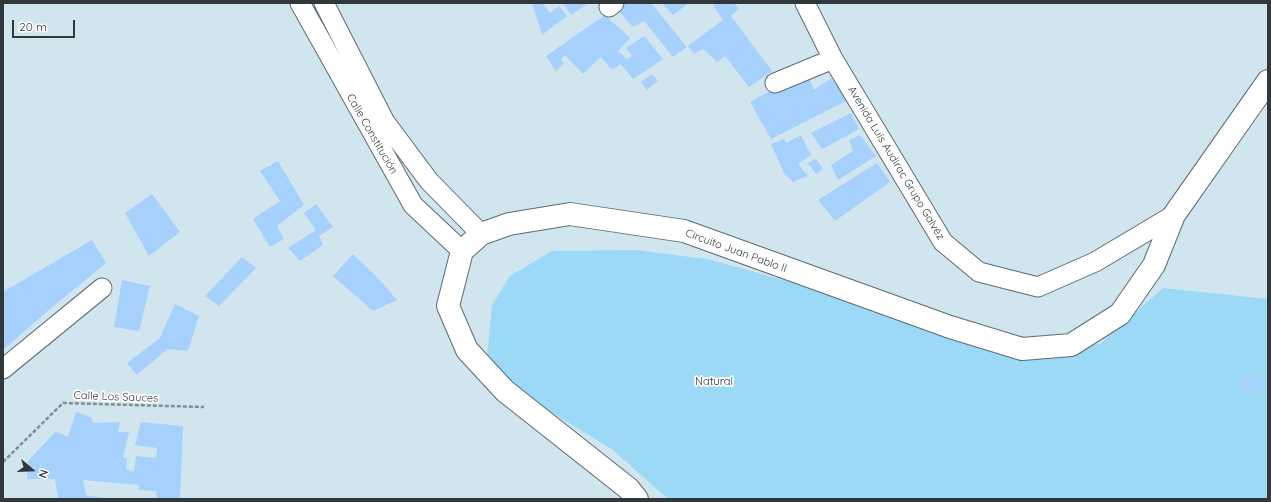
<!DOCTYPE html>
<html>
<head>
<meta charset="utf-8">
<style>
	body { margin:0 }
	#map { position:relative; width:1271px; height:502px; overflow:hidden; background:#d1e5ef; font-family:Quicksand,sans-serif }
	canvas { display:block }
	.frame { position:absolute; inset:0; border:4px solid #30383c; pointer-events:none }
	.north { position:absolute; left:12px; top:450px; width:40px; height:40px; -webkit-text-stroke:3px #fff; paint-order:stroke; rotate:109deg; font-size:11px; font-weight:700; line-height:16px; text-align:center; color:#30383c }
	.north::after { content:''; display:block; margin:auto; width:14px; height:18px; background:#30383c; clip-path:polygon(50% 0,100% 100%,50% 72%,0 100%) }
	.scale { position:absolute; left:12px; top:20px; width:63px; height:18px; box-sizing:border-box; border:2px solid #30383c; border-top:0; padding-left:5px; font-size:12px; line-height:14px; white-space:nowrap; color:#30383c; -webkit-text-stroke:3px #fff; paint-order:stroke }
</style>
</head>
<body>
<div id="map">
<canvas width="1271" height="502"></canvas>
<div class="frame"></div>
<div class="north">N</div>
<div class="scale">20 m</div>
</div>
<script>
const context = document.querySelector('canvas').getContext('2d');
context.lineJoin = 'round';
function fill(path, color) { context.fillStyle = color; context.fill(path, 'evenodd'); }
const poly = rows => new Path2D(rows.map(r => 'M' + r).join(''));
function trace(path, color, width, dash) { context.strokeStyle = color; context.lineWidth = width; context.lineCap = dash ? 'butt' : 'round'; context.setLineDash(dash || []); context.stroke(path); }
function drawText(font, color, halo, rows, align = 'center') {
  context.font = font + ' Quicksand,sans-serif'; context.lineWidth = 3.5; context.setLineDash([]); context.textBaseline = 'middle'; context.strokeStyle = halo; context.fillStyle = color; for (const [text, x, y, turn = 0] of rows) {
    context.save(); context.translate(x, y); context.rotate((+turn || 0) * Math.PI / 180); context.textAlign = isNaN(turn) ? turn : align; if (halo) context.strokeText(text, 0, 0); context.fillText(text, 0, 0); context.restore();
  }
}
fill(poly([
	[635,250,707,259,857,300,995,351,1100,344,1163,288,1268,299,1268,499,668,499,613,450,502,382,487,358,492,305,510,276,552,251]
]), '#9cd9f7');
fill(poly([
	[532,3,542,3,550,13,559,6,567,16,542,35],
	[563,3,589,3,571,15],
	[621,3,651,3,687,47,673,57,644,21,633,27,615,7],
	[662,3,689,3,673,15],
	[716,3,734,3,739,9,731,16,772,71,749,87,725,56,717,62,703,49,694,54,688,46,723,20,713,5],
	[605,15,630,38,618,51,627,59,632,56,626,48,644,36,663,59,633,79,621,64,612,70,601,57,583,74,565,55,561,59,564,64,556,71,546,56],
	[806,71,814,90,831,78,848,100,771,139,750,102],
	[652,74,658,81,647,90,641,82],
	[851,113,859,129,822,149,811,133],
	[801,135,811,155,798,164,808,176,793,182,784,173,771,144,784,139,786,143],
	[860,135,876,156,838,180,831,165,853,151,849,140],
	[816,159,823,169,816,174,808,163],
	[278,161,304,205,277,226,284,239,270,247,253,219,280,201,260,171],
	[877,163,890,182,835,221,818,200],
	[152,194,180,232,149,256,125,213],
	[316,204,333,227,319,236,323,245,300,261,288,248,316,230,304,213],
	[92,240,106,263,51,308,3,350,3,292],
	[353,254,379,279,397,300,373,311,333,276],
	[242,257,256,268,219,306,205,296],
	[122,280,150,286,139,331,114,327],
	[175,304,199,316,188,351,168,349,137,375,127,363,160,338],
	[1240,378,1263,378,1262,390,1242,390],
	[76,412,91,417,93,423,120,422,118,432,129,432,123,458,127,458,126,469,134,472,136,456,156,458,157,448,135,445,141,422,183,426,180,499,157,499,156,491,139,490,139,485,83,480,86,495,110,499,58,499,55,479,27,479,28,461,56,431,68,437]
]), '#a7d1fd');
const minor = poly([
	[300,3,413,205,462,251],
	[324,3,385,122,429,181,481,234],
	[805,3,833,59,943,242,979,272,1038,287,1095,262,1174,215],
	[609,7,614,3],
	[775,83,833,59],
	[3,369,102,288]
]);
const secondary = poly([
	[637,499,629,489,505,391,467,350,448,306,462,251,481,234,509,224,570,214,684,231,950,327,1022,349,1071,345,1120,314,1154,265,1174,215,1268,81]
]);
trace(minor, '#5a6b74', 21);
trace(secondary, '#5a6b74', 24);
trace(poly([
	[3,462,63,403,204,407]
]), '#808e95', 2.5, [4, 2]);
trace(minor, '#fff', 19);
trace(secondary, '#fff', 22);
drawText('11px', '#30383c', '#fff', [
	["Calle Constitución",372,134,60],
	["Avenida Luís Audirac Grupo Galvéz",896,163,59],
	["Circuito Juan Pablo ll",736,251,20],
	["Calle Los Sauces",116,397,2]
]);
drawText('11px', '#122f3c', '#fff', [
	["Natural",714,382]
]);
</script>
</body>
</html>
